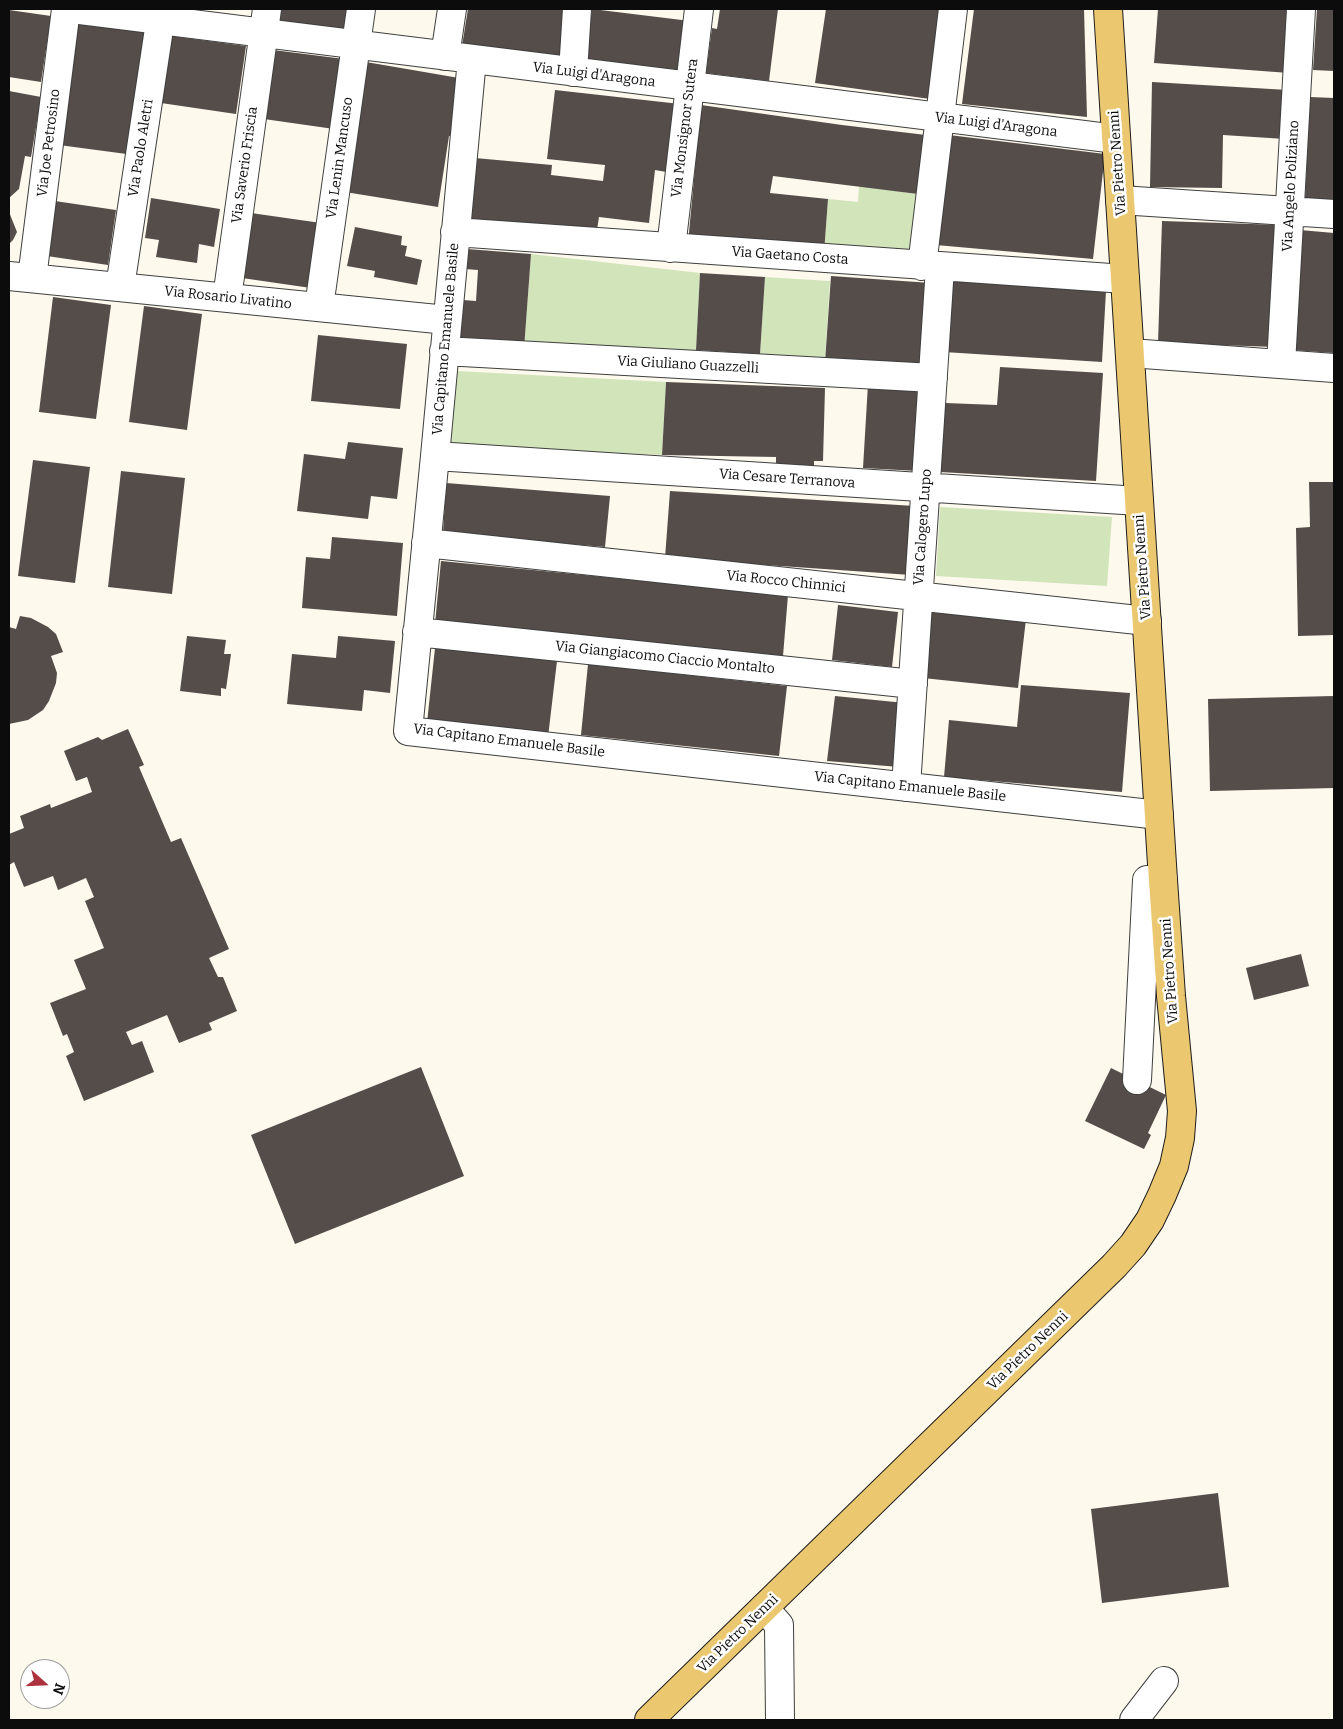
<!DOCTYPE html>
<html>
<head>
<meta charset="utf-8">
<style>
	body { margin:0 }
	#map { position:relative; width:1343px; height:1729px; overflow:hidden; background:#fdf9ed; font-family:Bitter,serif }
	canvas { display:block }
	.frame { position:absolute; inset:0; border:10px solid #0c0c0c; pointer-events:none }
	.north { position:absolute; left:20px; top:1659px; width:50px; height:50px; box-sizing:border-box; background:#fff; border:1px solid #9e9e9e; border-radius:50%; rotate:110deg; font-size:14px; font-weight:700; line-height:20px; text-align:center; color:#0c0c0c }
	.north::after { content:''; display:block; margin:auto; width:18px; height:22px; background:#ae323d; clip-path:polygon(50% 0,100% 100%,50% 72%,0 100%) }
</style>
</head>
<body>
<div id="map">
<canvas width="1343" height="1729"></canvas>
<div class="frame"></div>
<div class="north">N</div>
</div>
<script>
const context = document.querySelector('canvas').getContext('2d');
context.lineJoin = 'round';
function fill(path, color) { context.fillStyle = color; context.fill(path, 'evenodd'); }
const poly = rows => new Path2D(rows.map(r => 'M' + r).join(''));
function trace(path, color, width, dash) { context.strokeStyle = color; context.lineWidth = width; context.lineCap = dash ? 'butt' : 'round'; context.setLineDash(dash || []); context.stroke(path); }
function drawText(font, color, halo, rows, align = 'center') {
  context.font = font + ' Bitter,serif'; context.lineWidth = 5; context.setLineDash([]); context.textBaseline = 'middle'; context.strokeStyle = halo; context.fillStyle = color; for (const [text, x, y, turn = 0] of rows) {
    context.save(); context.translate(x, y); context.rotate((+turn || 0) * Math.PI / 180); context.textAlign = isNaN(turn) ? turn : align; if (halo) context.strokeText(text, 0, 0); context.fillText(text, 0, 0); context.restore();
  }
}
fill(poly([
	[859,186,918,194,910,259,824,253,828,199,858,202],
	[531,254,700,273,696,350,524,349],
	[765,277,830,281,825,358,760,354],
	[457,371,666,382,662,455,451,445],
	[940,507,1112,517,1107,586,936,576]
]), '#d2e4ba');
fill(poly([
	[272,9,350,9,347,30,271,21],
	[468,9,571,9,568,56,462,46],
	[592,9,690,21,684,74,585,62],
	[720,9,778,9,769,81,706,73,712,28,717,29],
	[826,9,942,9,930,99,815,83],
	[974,9,1084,9,1087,117,962,104],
	[1158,9,1294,9,1289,73,1154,63],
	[1317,9,1334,9,1334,71,1313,70],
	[9,10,51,16,41,82,9,77],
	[75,23,150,33,134,155,59,145],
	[171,36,246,46,236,114,161,103],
	[273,50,344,59,334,129,264,119],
	[366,62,459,78,453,136,449,136,438,207,345,192],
	[1152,82,1288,90,1285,139,1223,135,1222,188,1150,187],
	[555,90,680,104,672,173,655,170,649,223,599,217,597,230,469,221,475,158,552,165,551,175,603,181,605,165,547,159],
	[9,91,41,97,31,157,25,156,19,189,9,198],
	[1310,97,1334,98,1334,200,1305,199],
	[701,105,842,125,926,135,918,194,773,176,770,193,828,199,824,253,688,243],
	[949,135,1105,154,1093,259,936,245],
	[151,198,220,209,214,247,199,244,197,263,156,257,159,240,145,238],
	[48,200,116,210,108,265,40,255],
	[9,212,17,232,13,240,9,244],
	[251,213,321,223,311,288,242,278],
	[1162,221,1282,225,1276,347,1158,343],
	[355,227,402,236,401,245,407,246,405,256,422,260,417,285,374,277,375,271,347,266],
	[1300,230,1334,233,1334,353,1292,350],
	[467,249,531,254,524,349,460,344,463,300,476,301,478,270,465,269],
	[700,273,765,277,760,354,696,350],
	[831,276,931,283,925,369,825,362],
	[948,281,1106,291,1102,362,944,352],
	[53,297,111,305,96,419,39,412],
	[144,306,202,314,187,430,129,422],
	[318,335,407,344,400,409,311,401],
	[1000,367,1103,373,1096,481,940,472,945,403,997,405],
	[666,382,825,388,823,461,814,461,814,466,776,465,776,457,662,455],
	[868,384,923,387,918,471,863,468],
	[348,442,403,448,397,499,371,496,368,519,297,511,304,454,345,459],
	[33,460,90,467,75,583,18,576],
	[121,471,185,478,172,594,108,587],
	[1309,482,1334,482,1334,635,1298,636,1296,528,1310,527],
	[446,483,610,496,605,547,443,533],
	[670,491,915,506,911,575,665,558],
	[332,537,403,543,397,616,302,608,306,557,330,559],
	[441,561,788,595,783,656,435,624],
	[838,605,898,612,892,667,832,660],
	[930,610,1026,619,1018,688,923,678],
	[20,616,31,618,48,627,56,634,63,652,51,656,57,673,56,683,49,701,43,710,28,720,9,724,9,627,16,629],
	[187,636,226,640,224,654,231,654,226,689,221,688,221,696,180,691],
	[338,636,395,641,390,693,364,690,362,711,287,704,292,654,336,658],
	[435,648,557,661,548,737,427,723],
	[588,664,787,686,779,756,581,735],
	[1021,685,1130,693,1122,792,944,777,949,720,1017,727],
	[835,696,905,703,899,767,827,761],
	[1334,696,1334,788,1210,791,1208,699],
	[128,729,144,765,139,767,171,842,181,838,229,949,209,958,218,977,223,977,237,1011,209,1023,212,1030,179,1043,167,1015,126,1032,132,1045,142,1041,154,1072,84,1101,66,1056,74,1052,67,1034,63,1036,50,1003,86,989,74,960,104,948,85,901,94,897,86,878,58,890,53,876,24,887,14,862,9,865,9,834,24,828,20,816,50,804,51,808,92,792,87,777,76,781,64,751,98,737,102,740],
	[1301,954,1309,986,1254,1000,1246,968],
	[421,1067,464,1176,295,1244,251,1135],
	[1111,1068,1166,1095,1148,1133,1151,1135,1144,1149,1085,1121],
	[1218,1493,1229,1587,1102,1603,1091,1509]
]), '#544d4a');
const minor = poly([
	[72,9,1116,139],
	[445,56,452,9],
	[472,59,435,456,408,731,1159,815],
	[573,72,577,9],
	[1120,200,1334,214],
	[455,232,1125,279],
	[671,248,699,9],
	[922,266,953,9],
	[9,276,447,320],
	[32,278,66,9],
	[120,287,162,9],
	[227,298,267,9],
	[319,307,361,9],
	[444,351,933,378],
	[1130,353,1334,368],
	[1281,364,1301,9],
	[435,456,1139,501],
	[426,543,1147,621],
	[417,632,913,684],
	[906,787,940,267],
	[1137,1080,1147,880,1163,880],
	[764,1608,779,1625,780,1720],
	[1134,1720,1164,1681]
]);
const major = poly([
	[649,1720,1114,1266,1133,1245,1150,1220,1162,1195,1174,1166,1180,1138,1182,1111,1171,996,1163,880,1108,9]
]);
trace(minor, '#3f3f3f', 30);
trace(major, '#1d1d1d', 30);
trace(minor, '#fff', 28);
trace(major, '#ebc86f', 28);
drawText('14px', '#0c0c0c', '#fff', [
	["Via Luigi d'Aragona",594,75,7],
	["Via Luigi d'Aragona",996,125,7],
	["Via Monsignor Sutera",685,128,-83],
	["Via Joe Petrosino",49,143,-83],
	["Via Paolo Aletri",141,148,-81],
	["Via Lenin Mancuso",340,158,-82],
	["Via Pietro Nenni",1118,163,-94],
	["Via Saverio Friscia",245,165,-82],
	["Via Angelo Poliziano",1291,186,-87],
	["Via Gaetano Costa",790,256,4],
	["Via Rosario Livatino",228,298,6],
	["Via Capitano Emanuele Basile",446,339,-85],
	["Via Giuliano Guazzelli",688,365,3],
	["Via Cesare Terranova",787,479,4],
	["Via Calogero Lupo",923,527,-86],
	["Via Pietro Nenni",1143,567,-94],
	["Via Rocco Chinnici",786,582,6],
	["Via Giangiacomo Ciaccio Montalto",665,658,6],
	["Via Capitano Emanuele Basile",509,741,7],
	["Via Capitano Emanuele Basile",910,787,6],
	["Via Pietro Nenni",1170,971,-94],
	["Via Pietro Nenni",1028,1351,-44],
	["Via Pietro Nenni",738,1634,-44]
]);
</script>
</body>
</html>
